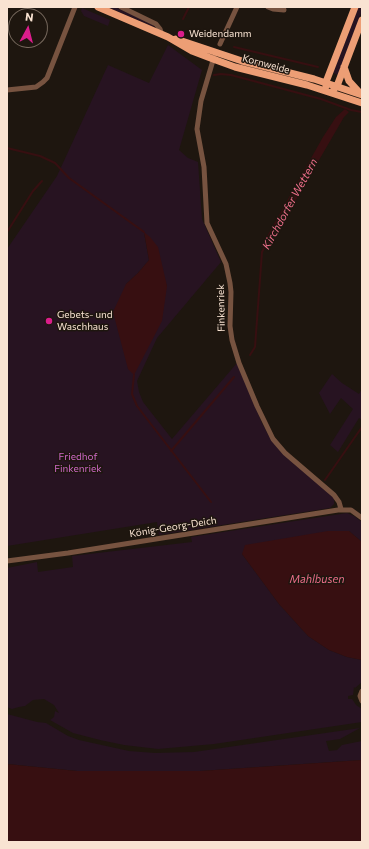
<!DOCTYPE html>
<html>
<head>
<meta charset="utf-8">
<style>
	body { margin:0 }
	#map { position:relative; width:369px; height:849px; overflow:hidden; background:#1e160f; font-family:Commissioner,sans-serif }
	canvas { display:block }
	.frame { position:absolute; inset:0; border:8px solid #f9e3d2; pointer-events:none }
	.north { position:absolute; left:8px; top:8px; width:40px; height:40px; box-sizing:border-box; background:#1e160f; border:1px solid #76685d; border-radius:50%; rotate:7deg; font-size:11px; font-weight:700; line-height:16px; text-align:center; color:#f9e3d2 }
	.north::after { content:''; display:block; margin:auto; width:14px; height:18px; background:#da1d8b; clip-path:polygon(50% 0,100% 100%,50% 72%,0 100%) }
</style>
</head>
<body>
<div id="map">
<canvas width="369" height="849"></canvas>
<div class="frame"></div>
<div class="north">N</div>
</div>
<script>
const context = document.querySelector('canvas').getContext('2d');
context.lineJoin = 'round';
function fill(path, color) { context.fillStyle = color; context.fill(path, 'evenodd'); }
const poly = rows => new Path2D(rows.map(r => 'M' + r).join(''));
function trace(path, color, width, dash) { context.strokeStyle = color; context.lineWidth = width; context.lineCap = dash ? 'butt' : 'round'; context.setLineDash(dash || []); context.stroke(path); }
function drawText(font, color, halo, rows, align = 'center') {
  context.font = font + ' Commissioner,sans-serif'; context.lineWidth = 3; context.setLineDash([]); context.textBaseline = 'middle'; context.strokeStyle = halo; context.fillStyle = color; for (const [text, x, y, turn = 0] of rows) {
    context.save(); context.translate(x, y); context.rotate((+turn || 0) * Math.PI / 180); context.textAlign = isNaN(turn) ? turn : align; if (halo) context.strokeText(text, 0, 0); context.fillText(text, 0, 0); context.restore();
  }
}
fill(poly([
	[107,7,115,7,151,23,156,28],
	[358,7,362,7,362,11,338,75,333,73],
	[82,8,110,20,108,26,84,16,81,11],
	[168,45,202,70,179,150,188,158,198,162,202,219,221,262,157,338,137,381,139,392,143,402,172,439,237,363,262,423,269,436,334,498,334,504,330,508,159,535,157,522,7,546,7,249,57,176,108,65,149,83],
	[144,233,167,286,126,284,138,273,149,260],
	[332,374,342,383,359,394,362,389,362,420,359,418,338,452,330,445,353,409,341,398,330,414,319,393],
	[347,513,354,516,362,522,362,542,349,531,242,554,279,604,308,636,329,650,347,657,362,660,362,682,355,688,354,687,353,695,348,696,348,699,352,699,356,705,362,709,362,722,214,744,158,749,124,745,100,740,73,733,50,720,54,717,55,711,59,713,54,705,44,699,33,700,25,706,19,707,12,709,7,707,7,568,37,562,38,572,73,567,72,556,192,542,191,537],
	[7,714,37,722,46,723,68,736,79,740,129,751,155,753,194,752,360,728,340,739,326,741,329,751,337,750,342,745,362,741,362,760,200,771,77,771,7,764]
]), '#271321');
fill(poly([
	[345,109,349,112,344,117,268,248,261,247,323,137,336,117],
	[144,232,150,237,158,247,167,286,162,321,134,375,128,369,113,312,126,284,138,273,149,260],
	[328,531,349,531,362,542,362,660,347,657,329,650,308,636,279,604,242,554,245,545],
	[362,760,362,842,7,842,7,764,77,771,200,771]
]), '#370f11');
trace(poly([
	[183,19,189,7],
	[234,47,318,67],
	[362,70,362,71],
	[214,75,221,74,231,75,321,99,351,110,362,112],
	[7,148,40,156,55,163,69,178,144,232],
	[7,232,33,191,42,181],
	[250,355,255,347,262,252,265,246],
	[134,375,132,394,137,406,211,502],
	[171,451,234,377],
	[325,480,362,427]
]), '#370f11', 2);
trace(poly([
	[121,7,156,24,160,29,162,35],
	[268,7,273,9,284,10],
	[220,44,237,7],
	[214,57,201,101,197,129,204,167,207,223,226,264,230,283,231,292,230,326,232,340,239,363,257,406,273,439,285,453,334,495,339,502,341,509],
	[7,90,36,87,43,82,47,78,75,7],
	[7,561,68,553,338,510,351,510,362,518],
	[362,691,360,696,362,701]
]), '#775340', 5);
trace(poly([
	[98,7,168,37,192,51,213,59,235,67,307,85,362,103],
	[176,39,242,61,314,79,362,95],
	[344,67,349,81,360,93],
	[326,86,326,82,355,7],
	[334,89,337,86,362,20]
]), '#ed9e75', 7);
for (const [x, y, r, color] of [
	[181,34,4,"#da1d8b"],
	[49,321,4,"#da1d8b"]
]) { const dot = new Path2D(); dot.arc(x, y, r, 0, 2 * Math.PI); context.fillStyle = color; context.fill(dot); trace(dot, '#1e160f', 1.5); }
drawText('10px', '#f9e3d2', '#1e160f', [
	["Weidendamm",189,34],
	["Gebets- und",57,315],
	["Waschhaus",57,327]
], 'left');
drawText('10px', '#f9e3d2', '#1e160f', [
	["Kornweide",266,64,15],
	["Finkenriek",221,308,-91],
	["König-Georg-Deich",173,527,-9]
]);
drawText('10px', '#cf68c8', '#1e160f', [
	["Friedhof",78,457],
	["Finkenriek",78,469]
]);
drawText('italic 11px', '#ec6d89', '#1e160f', [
	["Kirchdorfer Wettern",290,204,-61],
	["Mahlbusen",317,579]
]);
</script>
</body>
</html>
